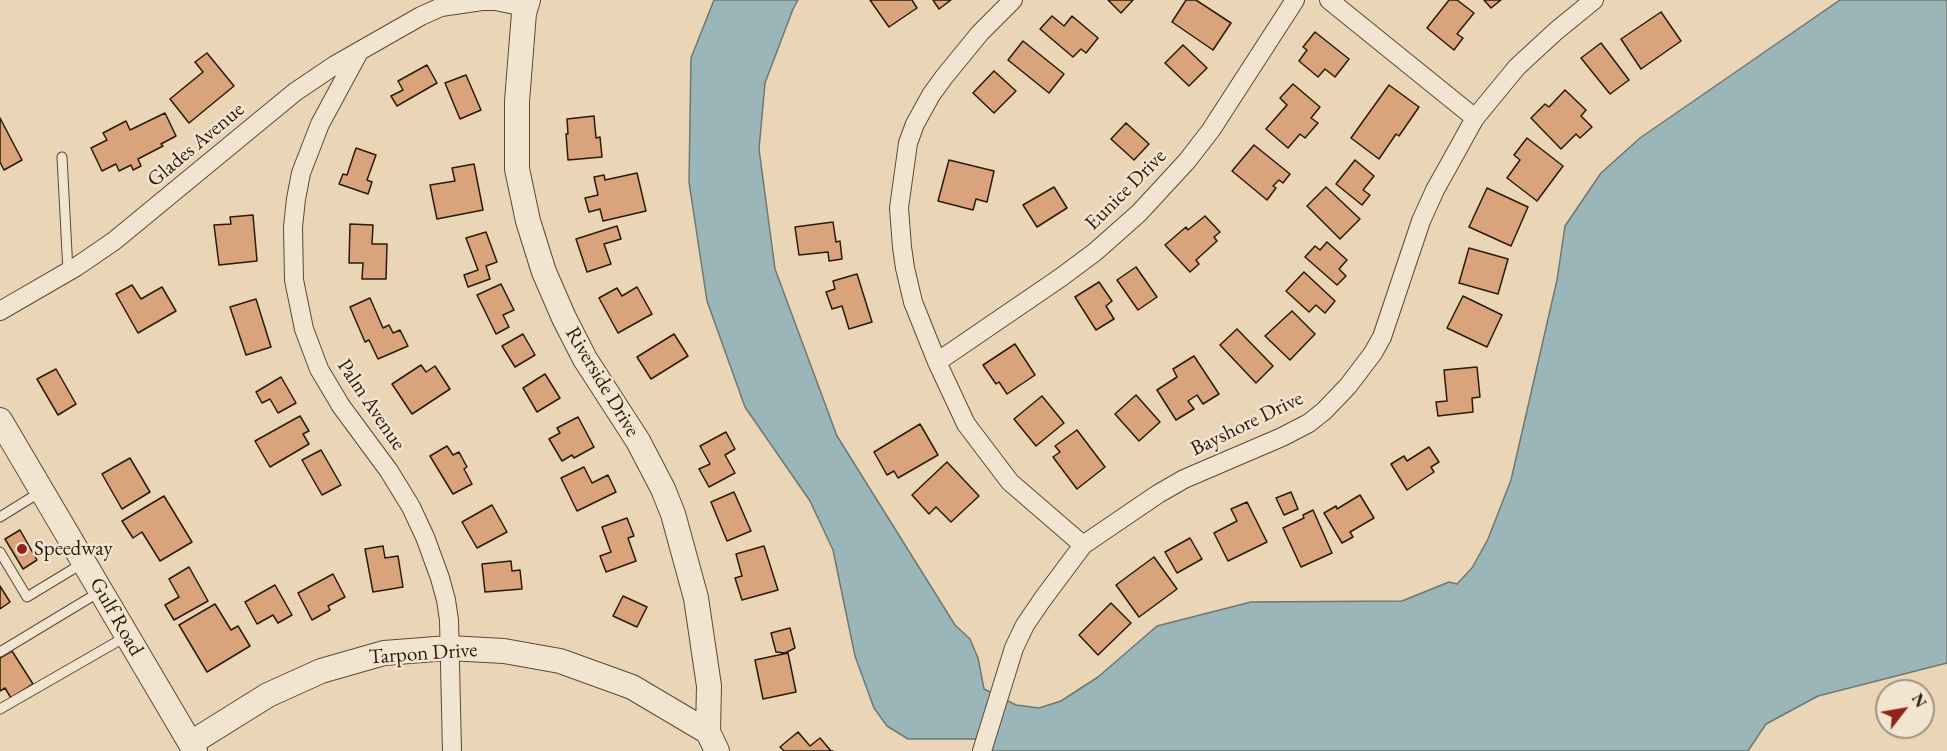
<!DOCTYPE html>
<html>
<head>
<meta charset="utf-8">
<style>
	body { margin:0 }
	#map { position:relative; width:1947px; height:751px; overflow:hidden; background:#ead5b6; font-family:"EB Garamond",serif }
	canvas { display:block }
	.north { position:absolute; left:1875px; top:679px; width:60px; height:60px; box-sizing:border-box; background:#f1e4d0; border:2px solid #a19480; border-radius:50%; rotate:59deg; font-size:16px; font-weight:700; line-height:24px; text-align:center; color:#2a1b08 }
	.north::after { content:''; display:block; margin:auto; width:21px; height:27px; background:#8f2418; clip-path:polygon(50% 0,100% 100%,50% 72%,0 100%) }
</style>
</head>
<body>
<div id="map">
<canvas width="1947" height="751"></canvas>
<div class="north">N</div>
</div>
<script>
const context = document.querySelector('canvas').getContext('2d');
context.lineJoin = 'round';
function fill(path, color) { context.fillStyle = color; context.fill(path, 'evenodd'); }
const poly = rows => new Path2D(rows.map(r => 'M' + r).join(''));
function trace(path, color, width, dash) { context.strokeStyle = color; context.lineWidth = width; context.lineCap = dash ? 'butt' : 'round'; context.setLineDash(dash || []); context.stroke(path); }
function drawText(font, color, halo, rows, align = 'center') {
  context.font = font + ' "EB Garamond",serif'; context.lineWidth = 5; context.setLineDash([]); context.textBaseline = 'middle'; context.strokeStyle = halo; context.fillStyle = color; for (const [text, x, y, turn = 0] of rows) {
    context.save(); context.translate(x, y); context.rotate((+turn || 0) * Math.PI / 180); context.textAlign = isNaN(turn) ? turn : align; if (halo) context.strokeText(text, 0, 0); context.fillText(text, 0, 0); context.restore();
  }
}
const water = poly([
	[714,0,798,0,793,9,765,83,759,149,775,269,837,436,955,625,970,639,978,658,984,689,1016,705,1039,708,1061,701,1098,677,1157,626,1251,602,1402,601,1449,582,1457,584,1472,568,1488,539,1511,480,1557,280,1565,226,1601,173,1640,138,1840,0,1947,0,1947,663,1818,696,1766,724,1748,751,992,751,980,739,908,739,887,726,874,708,855,656,833,550,810,501,745,407,707,301,689,182,691,58,714,0]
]);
fill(water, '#9bb6b8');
trace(water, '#6e7872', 1.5);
const building = poly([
	[870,0,912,0,917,8,889,27,870,0],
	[933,0,951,0,939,9,933,0],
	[1108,0,1133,0,1121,13,1108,0],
	[1186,0,1196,0,1231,23,1213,50,1172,22,1186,0],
	[1449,0,1457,0,1474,13,1457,34,1463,38,1454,50,1427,28,1449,0],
	[1484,0,1501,0,1491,8,1484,0],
	[1661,12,1681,41,1641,69,1621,39,1661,12],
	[1052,16,1064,26,1072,16,1098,38,1086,53,1081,49,1073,57,1040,29,1052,16],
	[1315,32,1349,59,1335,77,1325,69,1318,77,1299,61,1307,50,1303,47,1315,32],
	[1023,41,1064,74,1049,93,1008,60,1023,41],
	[1601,43,1629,80,1610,94,1581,58,1601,43],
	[1183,45,1207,68,1189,86,1165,63,1183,45],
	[207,53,234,86,189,123,170,99,203,72,195,62,207,53],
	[427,65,437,83,397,106,391,96,403,90,398,81,427,65],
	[994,71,1016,91,994,113,973,93,994,71],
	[466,75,481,110,460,119,445,83,466,75],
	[1293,84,1320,107,1311,118,1318,123,1305,138,1300,134,1288,148,1266,129,1287,105,1280,98,1293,84],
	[1389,85,1419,107,1399,136,1396,134,1379,159,1351,138,1389,85],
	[1565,90,1586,110,1581,116,1592,127,1580,138,1576,134,1561,149,1531,118,1545,104,1549,107,1565,90],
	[165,113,176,136,161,144,163,146,138,159,141,166,133,170,131,165,119,171,116,164,102,171,91,148,107,140,103,133,126,121,130,130,165,113],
	[594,116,596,138,600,137,602,157,568,160,566,134,568,134,567,119,594,116],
	[0,118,22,160,4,170,0,162,0,118],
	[1126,123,1149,144,1134,160,1111,139,1126,123],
	[1527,138,1563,166,1537,201,1507,178,1520,160,1514,155,1527,138],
	[1254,145,1290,174,1283,183,1279,180,1273,186,1276,188,1267,200,1232,171,1254,145],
	[356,148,376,155,367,180,372,182,368,194,339,184,343,174,347,175,356,148],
	[949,160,994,171,987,202,976,199,973,210,938,201,949,160],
	[1355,160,1374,176,1363,190,1370,195,1362,205,1336,184,1355,160],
	[474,164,483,210,437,219,430,185,455,181,452,168,474,164],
	[637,173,646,211,603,221,600,209,589,212,585,198,598,195,594,177,604,175,605,180,637,173],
	[1054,187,1067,208,1037,227,1023,205,1054,187],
	[1326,187,1360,219,1340,239,1307,206,1326,187],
	[1487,188,1528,207,1511,246,1469,227,1487,188],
	[253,215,257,261,219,265,214,225,231,224,230,217,253,215],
	[1205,216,1220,232,1214,237,1217,241,1196,260,1199,264,1190,272,1165,245,1186,227,1188,230,1205,216],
	[833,222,836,242,840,241,842,259,829,261,828,252,799,255,795,227,833,222],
	[350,224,373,225,372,244,387,244,386,279,362,279,363,263,349,263,350,224],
	[617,226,621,239,604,244,611,264,587,272,576,239,617,226],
	[486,232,497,262,486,266,490,279,468,287,464,275,478,270,466,238,486,232],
	[1327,242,1347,260,1339,269,1346,276,1337,285,1305,257,1315,246,1320,250,1327,242],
	[1469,248,1508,259,1498,294,1459,283,1469,248],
	[1136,267,1157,297,1138,310,1117,280,1136,267],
	[1304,272,1335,301,1325,313,1316,305,1309,312,1286,291,1304,272],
	[857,274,872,322,849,329,842,306,832,309,826,292,835,289,833,281,857,274],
	[1099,282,1112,301,1106,306,1114,319,1096,330,1075,297,1099,282],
	[501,284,514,310,503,315,509,327,496,334,477,295,501,284],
	[132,285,141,299,162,287,176,311,138,333,116,294,132,285],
	[637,287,652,314,618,333,599,298,617,288,622,296,637,287],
	[1463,296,1502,315,1487,347,1447,328,1463,296],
	[370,298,383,328,389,325,393,333,400,330,408,346,378,359,369,340,365,342,350,307,370,298],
	[256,299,271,347,246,355,230,307,256,299],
	[1292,311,1315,334,1290,360,1265,336,1292,311],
	[1237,329,1273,366,1256,383,1220,345,1237,329],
	[523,334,535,355,515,367,502,346,523,334],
	[674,334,688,356,651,379,637,357,674,334],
	[1015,344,1035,375,1007,394,999,382,996,384,983,365,1015,344],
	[1194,356,1219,394,1203,404,1197,395,1188,401,1194,409,1176,420,1157,390,1177,377,1173,369,1194,356],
	[421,365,426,372,435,366,450,389,412,414,392,384,421,365],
	[1477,367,1480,397,1472,398,1473,412,1438,416,1436,402,1447,401,1444,370,1477,367],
	[56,369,76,404,58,415,37,379,56,369],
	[545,374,560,398,537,412,523,388,545,374],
	[281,377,296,403,278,413,270,399,262,403,256,392,281,377],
	[1136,395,1160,422,1139,441,1115,414,1136,395],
	[1042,396,1064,423,1036,446,1014,419,1042,396],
	[300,416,309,431,303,434,309,444,270,467,255,441,300,416],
	[578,417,594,447,574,458,572,455,562,461,549,439,560,433,557,428,578,417],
	[920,424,938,455,898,478,894,471,887,475,874,452,920,424],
	[1077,430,1105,467,1077,489,1053,457,1060,452,1055,446,1077,430],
	[726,432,735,449,725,455,735,473,709,487,699,469,710,464,700,446,726,432],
	[447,446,453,455,459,452,467,467,464,469,472,484,453,494,430,456,447,446],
	[1429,447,1439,462,1431,467,1434,472,1407,490,1391,464,1404,456,1407,461,1429,447],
	[321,450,341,485,322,495,302,460,321,450],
	[130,458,150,492,122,509,102,474,130,458],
	[947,462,979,496,951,522,936,507,929,514,912,495,947,462],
	[584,467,592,483,608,475,616,492,577,511,561,478,584,467],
	[734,492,751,531,727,541,711,502,734,492],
	[1291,492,1298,509,1284,515,1276,498,1291,492],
	[1360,495,1374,518,1350,532,1353,537,1342,543,1324,513,1336,506,1337,509,1360,495],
	[164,496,192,542,160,561,142,532,133,538,122,521,164,496],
	[1247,502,1267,542,1228,561,1214,533,1237,521,1231,509,1247,502],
	[492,505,507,532,477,548,462,522,492,505],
	[1313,510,1332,553,1301,567,1283,528,1304,518,1303,515,1313,510],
	[627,518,634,536,628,538,636,561,606,572,600,556,611,552,602,527,627,518],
	[20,530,37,560,23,569,5,539,20,530],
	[1190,538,1202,559,1177,573,1165,552,1190,538],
	[383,546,385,558,398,556,403,587,373,592,365,549,383,546],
	[764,546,778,590,742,600,735,578,742,576,736,554,764,546],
	[1154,557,1177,589,1139,617,1116,585,1154,557],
	[511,561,512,571,520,570,522,589,485,592,482,564,511,561],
	[189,567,208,601,174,620,165,605,179,597,169,579,189,567],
	[333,574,345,597,328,606,330,610,312,620,298,593,333,574],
	[275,585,292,615,278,623,273,615,257,624,245,602,275,585],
	[0,586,10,602,0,609,0,586],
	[623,596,647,607,637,627,613,616,623,596],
	[1111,603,1131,623,1098,655,1079,635,1111,603],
	[215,604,231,630,238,626,250,646,207,672,179,625,215,604],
	[790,628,795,648,785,653,776,652,771,633,790,628],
	[12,651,33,684,11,698,5,688,0,691,0,658,12,651],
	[788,653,796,692,763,699,755,660,788,653],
	[798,732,810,746,820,738,831,751,833,751,784,751,780,747,798,732]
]);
fill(building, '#d9a37c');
trace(building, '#2a1b08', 1.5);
const service = poly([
	[62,157,68,272],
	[0,517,42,491],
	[0,552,27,597,83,563],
	[0,652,101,591],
	[0,709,127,636]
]);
const minor = poly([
	[1013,0,980,33,944,77,931,95,915,124,908,143,899,208,902,247,905,268,913,302,937,362,966,424,1010,482,1083,545],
	[1329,0,1475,118],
	[359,52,320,124,301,173,296,199,293,227,294,280,304,329,319,369,341,406,389,471,411,507,425,537,440,578,446,600,449,620,452,751],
	[0,311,76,267,114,241,295,92,335,65,421,16,441,7,482,1,495,1,525,7],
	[937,362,1060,278,1095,252,1139,213,1187,161,1211,130,1295,0],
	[982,751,1014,648,1025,625,1042,600,1083,545,1158,494,1184,479,1282,437,1309,423,1324,411,1348,386,1373,353,1382,337,1421,221,1435,190,1475,118,1517,67,1556,31,1594,0]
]);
const tertiary = poly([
	[528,0,524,13,517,101,517,169,528,221,544,272,564,318,585,359,638,441,663,489,673,514,696,598,709,686,708,732,717,751],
	[0,420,195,751],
	[191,743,268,695,321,671,384,653,449,648,504,651,560,661,632,687,708,732]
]);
trace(service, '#5a4a34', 11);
trace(minor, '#5a4a34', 20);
trace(tertiary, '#5a4a34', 26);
trace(service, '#f1e4d0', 9);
trace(minor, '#f1e4d0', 18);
trace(tertiary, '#f1e4d0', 24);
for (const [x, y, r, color] of [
	[22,549,6,"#8f2418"]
]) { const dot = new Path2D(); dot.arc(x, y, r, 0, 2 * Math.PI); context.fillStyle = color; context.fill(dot); trace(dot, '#f1e4d0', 2); }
drawText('21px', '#2a1b08', '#f1e4d0', [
	["Glades Avenue",196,145,-40],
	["Eunice Drive",1126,190,-45],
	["Riverside Drive",602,382,59],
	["Palm Avenue",371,405,56],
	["Bayshore Drive",1247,424,-26],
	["Gulf Road",116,617,60],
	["Tarpon Drive",423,654,-4]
]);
drawText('21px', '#2a1b08', '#f1e4d0', [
	["Speedway",34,549]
], 'left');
</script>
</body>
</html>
